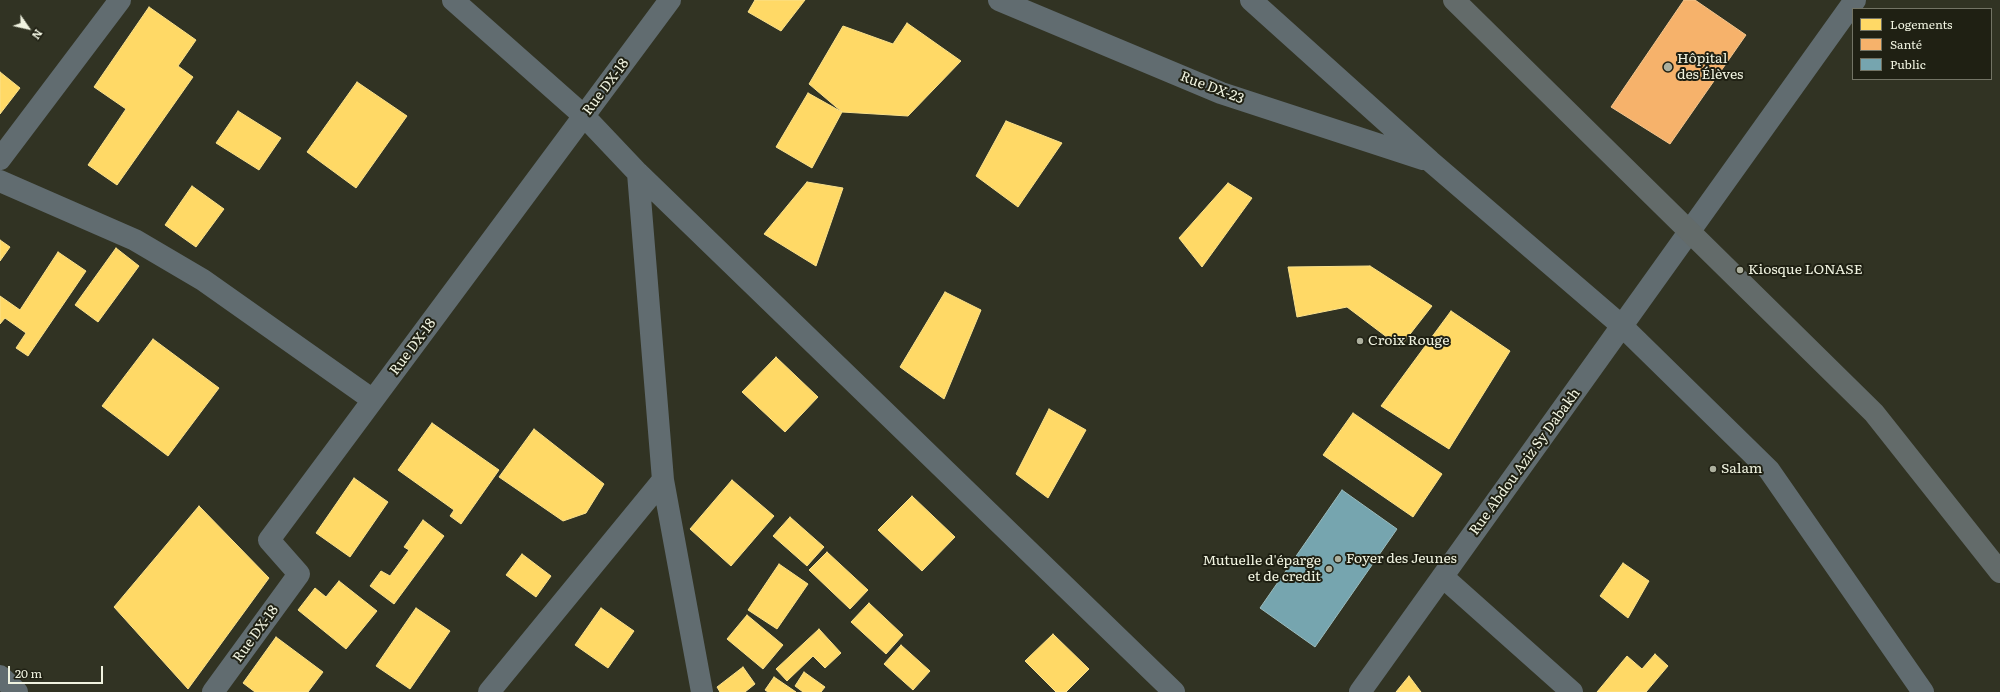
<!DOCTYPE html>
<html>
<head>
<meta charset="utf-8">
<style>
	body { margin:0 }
	#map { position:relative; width:2000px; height:692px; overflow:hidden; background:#313323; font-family:Literata,serif }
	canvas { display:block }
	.legend { position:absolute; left:1852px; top:8px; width:140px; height:72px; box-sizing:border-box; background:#1f2013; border:1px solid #737465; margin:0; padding:5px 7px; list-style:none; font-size:12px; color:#f0f3e0 }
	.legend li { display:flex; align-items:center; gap:8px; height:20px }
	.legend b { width:20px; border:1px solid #737465 }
	.north { position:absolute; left:8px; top:8px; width:40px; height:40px; -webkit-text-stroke:3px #1f2013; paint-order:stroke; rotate:124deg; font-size:11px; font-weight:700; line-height:16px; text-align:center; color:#f0f3e0 }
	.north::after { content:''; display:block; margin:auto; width:14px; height:18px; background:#f0f3e0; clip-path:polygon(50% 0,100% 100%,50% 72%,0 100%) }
	.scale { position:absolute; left:8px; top:666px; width:95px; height:18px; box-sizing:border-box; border:2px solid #f0f3e0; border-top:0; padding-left:5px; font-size:12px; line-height:14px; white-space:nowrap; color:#f0f3e0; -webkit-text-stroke:3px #1f2013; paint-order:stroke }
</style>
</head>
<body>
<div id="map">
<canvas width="2000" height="692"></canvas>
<ul class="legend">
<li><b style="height:11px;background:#ffd966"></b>Logements</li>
<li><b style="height:11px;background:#f6b26b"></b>Santé</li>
<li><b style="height:11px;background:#76a5af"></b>Public</li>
</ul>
<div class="north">N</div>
<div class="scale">20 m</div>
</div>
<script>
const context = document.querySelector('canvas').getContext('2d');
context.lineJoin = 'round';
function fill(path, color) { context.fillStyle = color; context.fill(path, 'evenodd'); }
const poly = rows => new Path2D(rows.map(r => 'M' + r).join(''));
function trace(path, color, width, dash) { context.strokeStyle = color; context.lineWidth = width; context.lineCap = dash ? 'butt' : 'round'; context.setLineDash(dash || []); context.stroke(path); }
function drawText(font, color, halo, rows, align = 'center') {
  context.font = font + ' Literata,serif'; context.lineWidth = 4; context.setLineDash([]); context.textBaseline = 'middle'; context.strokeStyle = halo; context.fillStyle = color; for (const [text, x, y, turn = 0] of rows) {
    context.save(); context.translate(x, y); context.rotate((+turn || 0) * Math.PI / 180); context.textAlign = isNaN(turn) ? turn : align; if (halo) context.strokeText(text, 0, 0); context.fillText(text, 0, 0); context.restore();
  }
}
const homes = poly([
	[755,0,805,0,781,31,748,12,755,0],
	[149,7,196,40,178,66,193,77,117,185,88,165,126,109,94,87,149,7],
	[907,23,961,61,908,116,842,112,809,84,843,26,893,44,907,23],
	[0,72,20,88,0,114,0,72],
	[357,82,407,116,356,188,307,152,357,82],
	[808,93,842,112,812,168,776,147,808,93],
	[238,111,281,138,259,170,216,143,238,111],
	[1006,121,1062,143,1018,207,976,176,1006,121],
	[807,182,843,188,816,266,764,234,807,182],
	[1228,183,1252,198,1202,267,1179,238,1228,183],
	[192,186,224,209,196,247,165,225,192,186],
	[0,240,10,247,0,261,0,240],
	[116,248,139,266,98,322,75,305,116,248],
	[58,252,86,271,28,356,16,348,26,333,5,318,0,324,0,296,20,310,58,252],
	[1370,266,1432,306,1400,347,1347,307,1297,317,1288,267,1370,266],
	[945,292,981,310,944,399,900,367,945,292],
	[1451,311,1510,351,1449,449,1381,406,1451,311],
	[153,339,219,388,168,456,102,406,153,339],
	[776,357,818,397,785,432,742,392,776,357],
	[1049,409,1086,430,1048,498,1016,474,1049,409],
	[1353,413,1442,474,1413,517,1323,455,1353,413],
	[432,423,499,470,461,524,450,516,454,510,398,470,432,423],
	[534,429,604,484,586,513,563,521,499,477,534,429],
	[354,478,388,502,350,557,316,533,354,478],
	[732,480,774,516,731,566,690,529,732,480],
	[912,496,955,537,922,571,878,530,912,496],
	[199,506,269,578,188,689,114,607,199,506],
	[790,517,824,547,807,566,773,536,790,517],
	[423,520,444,536,394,604,370,586,381,571,390,576,409,550,404,547,423,520],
	[827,552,868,590,850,609,809,570,827,552],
	[522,554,551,576,536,597,506,575,522,554],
	[1623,563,1649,581,1628,618,1600,596,1623,563],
	[779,564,808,584,777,629,748,610,779,564],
	[339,581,377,611,346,649,298,610,315,588,326,597,339,581],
	[869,603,903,635,886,654,851,622,869,603],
	[416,608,450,631,410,689,376,666,416,608],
	[601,608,634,631,608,668,575,645,601,608],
	[747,615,783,645,763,669,727,639,747,615],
	[819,629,841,653,825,668,813,656,787,681,776,669,819,629],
	[1053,634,1089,669,1066,692,1056,692,1025,661,1053,634],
	[276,637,323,672,308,692,255,692,243,683,276,637],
	[901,645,930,671,913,690,884,664,901,645],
	[1655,654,1668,666,1646,692,1597,692,1627,656,1642,669,1655,654],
	[743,667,755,684,745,692,720,692,717,687,743,667],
	[804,672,825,687,821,692,803,692,795,686,804,672],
	[1409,676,1421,692,1396,692,1409,676],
	[774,677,796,692,768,692,765,690,774,677]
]);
fill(homes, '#ffd966');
trace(homes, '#fae18b', 1);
const health = poly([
	[1684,0,1695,0,1746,35,1670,144,1611,107,1684,0]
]);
fill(health, '#f6b26b');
trace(health, '#f4c68e', 1);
const public = poly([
	[1342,490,1397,529,1315,647,1260,608,1342,490]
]);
fill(public, '#76a5af');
trace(public, '#9bbcbe', 1);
trace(poly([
	[453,0,584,116,638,173,1174,692],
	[999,0,1221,93,1423,159],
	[1251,0,1430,161,1622,326,1769,470,1923,692],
	[0,159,120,0],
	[638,173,663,480,702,692],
	[0,181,135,240,203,280,373,400],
	[1443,577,1572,692],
	[0,676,17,692],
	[213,692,299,574,269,540,670,0],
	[489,692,663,480],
	[1360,692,1855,0]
]), '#616c70', 22);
trace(poly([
	[1454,0,1874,413,2000,572]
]), '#636b6a', 22);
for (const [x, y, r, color] of [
	[1668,67,5,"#adb09e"],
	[1740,270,4,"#adb09e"],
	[1360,341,4,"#adb09e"],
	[1713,469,4,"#adb09e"],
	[1338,559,4,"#adb09e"],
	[1329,569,4,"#adb09e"]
]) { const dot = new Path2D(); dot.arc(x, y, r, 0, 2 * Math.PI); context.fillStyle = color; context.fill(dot); trace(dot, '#1f2013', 1.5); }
drawText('14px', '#f0f3e0', '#1f2013', [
	["Hôpital",1677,59],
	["des Élèves",1677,75],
	["Kiosque LONASE",1748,270],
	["Croix Rouge",1368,341],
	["Salam",1721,469],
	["Foyer des Jeunes",1346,559],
	["Mutuelle d'éparge",1321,561,"right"],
	["et de credit",1321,577,"right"]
], 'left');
drawText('14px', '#f0f3e0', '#1f2013', [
	["Rue DX-18",606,87,-53],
	["Rue DX-23",1212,88,21],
	["Rue DX-18",413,347,-53],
	["Rue Abdou Aziz Sy Dabakh",1525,462,-54],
	["Rue DX-18",256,634,-54]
]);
</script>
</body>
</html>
